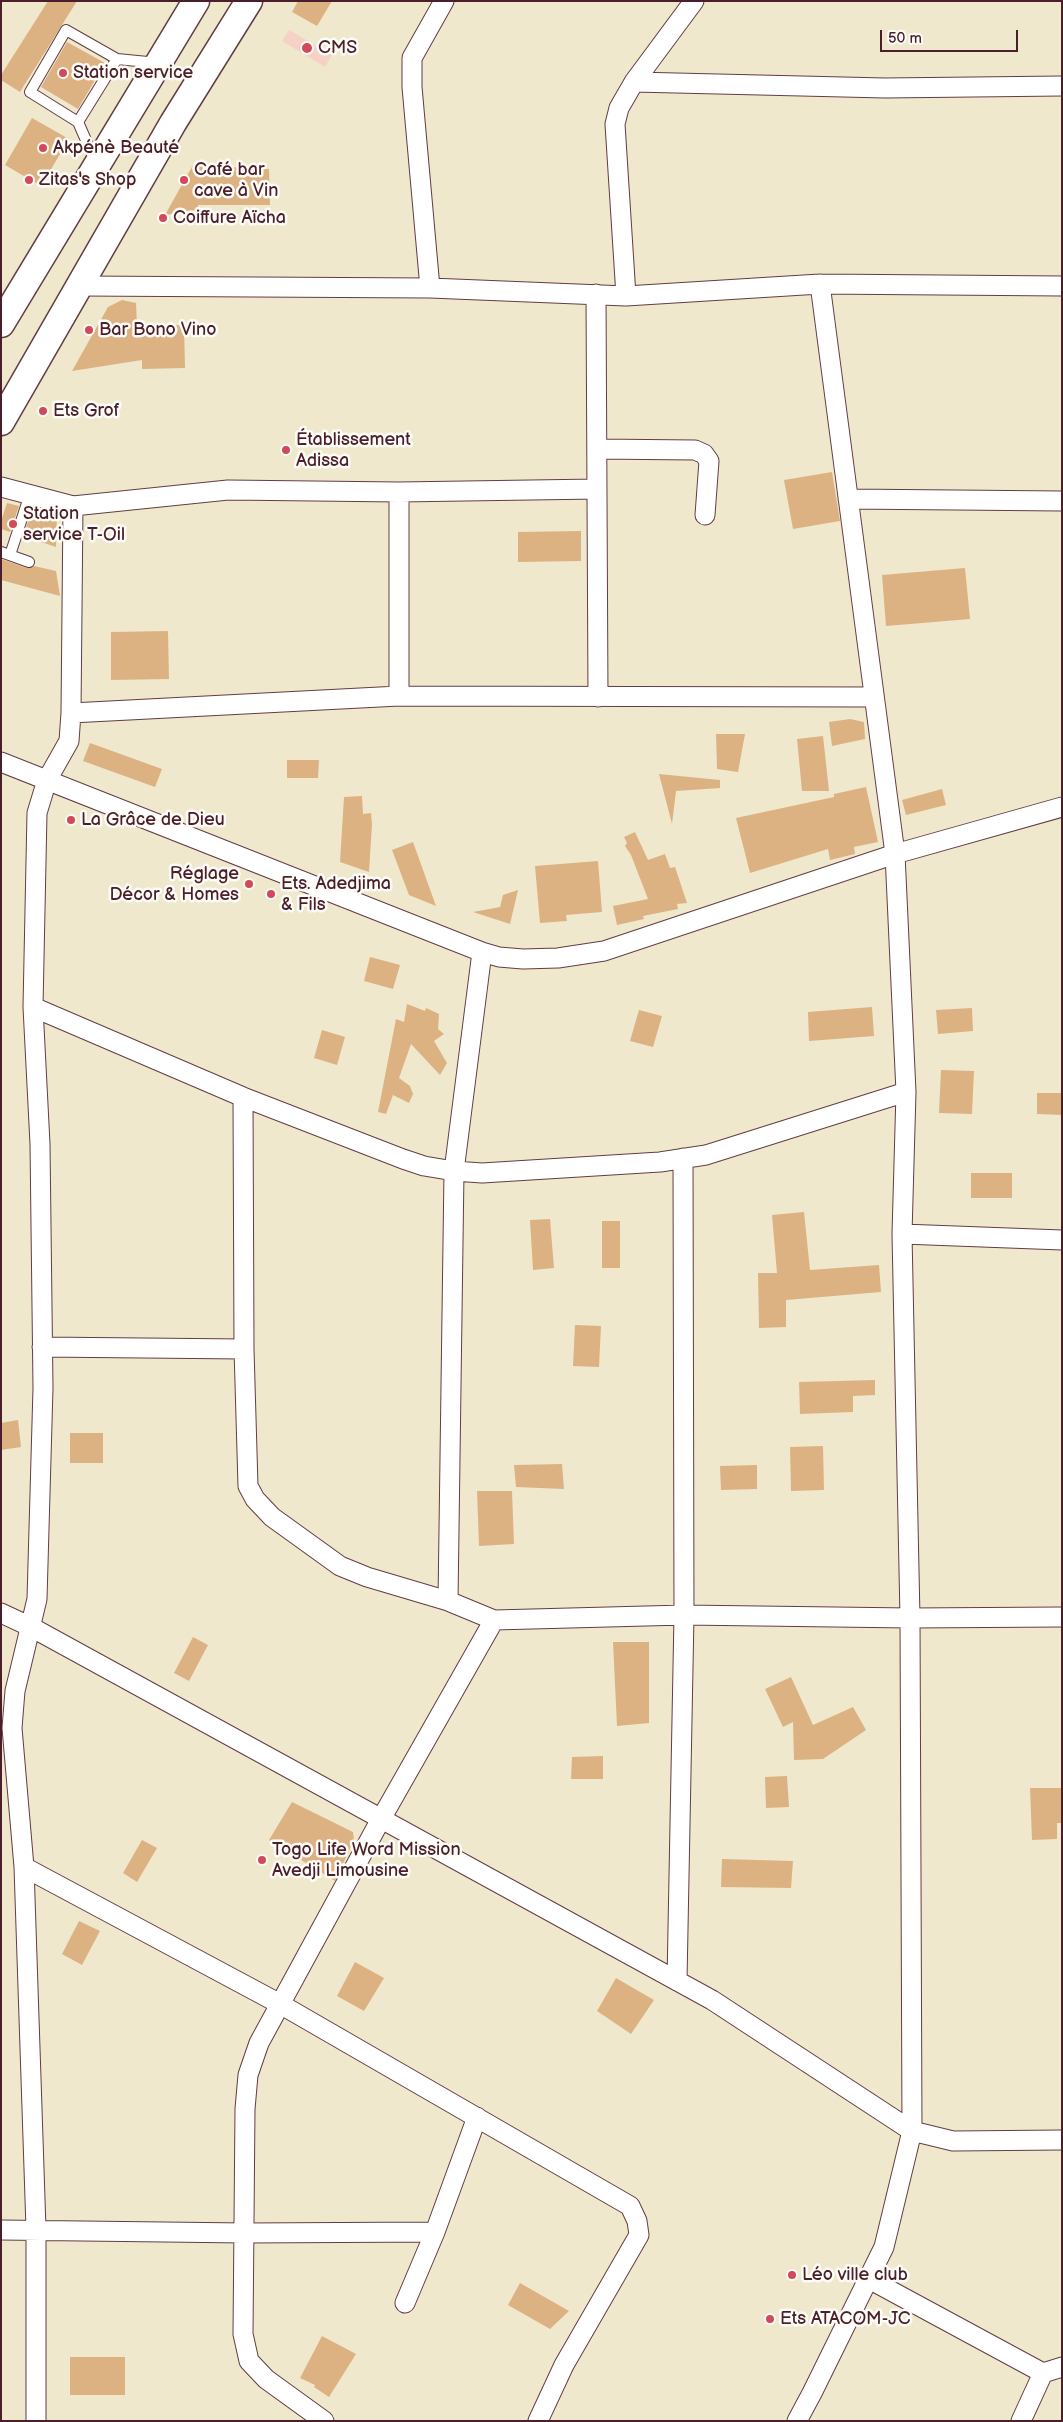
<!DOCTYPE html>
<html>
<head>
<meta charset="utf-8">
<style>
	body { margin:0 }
	#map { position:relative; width:1063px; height:2422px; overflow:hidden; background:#efe8cd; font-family:"Balsamiq Sans",sans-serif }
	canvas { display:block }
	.frame { position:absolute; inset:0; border:2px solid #4a1f2b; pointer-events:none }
	.scale { position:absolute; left:880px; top:30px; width:138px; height:22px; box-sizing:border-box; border:2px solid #4a1f2b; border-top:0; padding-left:6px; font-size:15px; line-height:18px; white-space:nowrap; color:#4a1f2b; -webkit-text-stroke:4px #fdfcf7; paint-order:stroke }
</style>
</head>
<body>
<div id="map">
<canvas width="1063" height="2422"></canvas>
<div class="frame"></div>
<div class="scale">50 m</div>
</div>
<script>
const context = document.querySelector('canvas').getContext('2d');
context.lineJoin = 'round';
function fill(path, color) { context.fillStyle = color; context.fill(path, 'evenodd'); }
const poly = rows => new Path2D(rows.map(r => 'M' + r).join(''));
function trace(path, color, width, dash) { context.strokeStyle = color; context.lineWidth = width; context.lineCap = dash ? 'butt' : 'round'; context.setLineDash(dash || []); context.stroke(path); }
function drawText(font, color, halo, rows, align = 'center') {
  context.font = font + ' "Balsamiq Sans",sans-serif'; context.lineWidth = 5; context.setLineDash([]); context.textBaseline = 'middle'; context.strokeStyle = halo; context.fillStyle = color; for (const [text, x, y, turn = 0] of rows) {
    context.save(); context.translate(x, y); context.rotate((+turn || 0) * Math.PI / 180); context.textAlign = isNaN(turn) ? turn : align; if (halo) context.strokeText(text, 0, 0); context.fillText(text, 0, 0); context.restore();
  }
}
fill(poly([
	[289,30,332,55,325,67,282,41]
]), '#f6d1c5');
fill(poly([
	[48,1,77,1,20,92,1,80,1,75],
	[298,1,332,1,317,26,292,12],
	[67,42,105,63,78,109,41,87],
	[32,118,69,139,41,186,5,165],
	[193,165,269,169,270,205,198,205,198,210,165,215],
	[122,300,136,303,137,326,184,325,185,368,142,369,142,360,72,371,108,307],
	[832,472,840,521,793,529,784,480],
	[7,503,19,506,10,532,1,529,1,521],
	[33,507,57,515,56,547,23,536],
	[581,531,581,561,518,562,518,532],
	[1,559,27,568,34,566,56,571,60,596,1,580],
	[965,568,970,619,886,626,882,575],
	[168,631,169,679,111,680,111,632],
	[850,719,864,722,865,739,832,746,829,722],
	[716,734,745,734,738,772,717,769],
	[823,736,829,791,802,791,797,739],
	[90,743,162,769,155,787,83,761],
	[287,760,319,760,318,778,287,778],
	[659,774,720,780,720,788,676,791,672,824],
	[866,787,878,842,854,847,855,854,830,860,828,849,750,873,736,818,834,797,834,794],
	[942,789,946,805,906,815,902,800],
	[362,796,363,814,371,813,372,824,369,872,340,862,344,797],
	[635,832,648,860,665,854,670,868,675,867,687,903,677,904,678,909,643,916,644,919,617,925,613,906,648,899,631,855,625,846,627,843,624,837],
	[413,842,436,906,409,895,392,850],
	[598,861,602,912,566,915,567,921,540,923,535,866],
	[518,890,510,924,473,912,500,907,503,895],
	[370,957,400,965,393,989,364,981],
	[407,1004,425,1011,426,1008,439,1014,438,1029,444,1034,434,1041,447,1063,440,1075,411,1044,399,1078,410,1086,413,1094,409,1103,393,1095,386,1114,378,1112,396,1019,404,1022],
	[872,1007,874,1036,809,1041,808,1012],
	[972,1008,973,1031,938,1034,936,1010],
	[639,1010,662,1016,653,1047,630,1041],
	[322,1030,345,1037,337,1065,314,1058],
	[941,1070,974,1071,972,1114,939,1113],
	[1037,1093,1062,1093,1062,1115,1037,1114],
	[971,1173,1012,1173,1012,1198,971,1198],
	[804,1212,810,1270,879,1265,881,1292,786,1300,786,1327,759,1328,758,1273,777,1273,772,1215],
	[550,1219,554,1268,533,1270,530,1220],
	[602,1221,620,1221,620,1268,602,1268],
	[575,1325,601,1326,599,1367,573,1366],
	[875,1380,875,1395,853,1396,853,1412,800,1414,799,1382],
	[18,1420,21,1447,1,1450,1,1423],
	[70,1433,103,1433,103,1463,70,1463],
	[823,1446,824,1490,791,1491,790,1447],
	[562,1464,564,1489,516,1487,514,1465],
	[757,1465,757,1489,721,1490,720,1466],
	[477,1491,512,1491,514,1544,479,1546],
	[193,1637,208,1645,189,1681,174,1673],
	[613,1642,649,1642,649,1723,617,1726],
	[791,1677,813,1725,853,1707,866,1730,823,1759,794,1760,793,1722,783,1727,765,1689],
	[603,1756,603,1779,571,1779,572,1757],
	[787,1776,789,1807,766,1808,765,1777],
	[1030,1788,1062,1788,1062,1823,1057,1823,1057,1839,1032,1840],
	[292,1802,353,1832,354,1840,335,1881,269,1840],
	[142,1840,157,1848,137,1882,123,1873],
	[722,1859,793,1861,791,1888,721,1887],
	[79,1921,100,1931,82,1965,62,1954],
	[355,1962,384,1978,364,2011,337,1996],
	[616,1978,654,2000,631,2034,597,2011],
	[520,2283,569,2311,550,2329,508,2305],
	[322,2336,356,2354,329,2397,314,2387,315,2385,300,2378],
	[70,2357,125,2357,125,2395,70,2395]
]), '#dcb283');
const service = poly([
	[78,122,117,59],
	[96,163,78,122,30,92,66,30,117,59,158,63],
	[1,552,29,562],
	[10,555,30,494]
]);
const minor = poly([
	[634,82,885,88,1062,86],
	[80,286,430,288,626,296,820,284,1062,286],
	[430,288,412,87,412,58,444,1],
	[596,294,598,697],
	[626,296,615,124,619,108,634,82,694,1],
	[597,449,695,450,704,454,709,461,705,515],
	[1,487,73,506,228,490,399,492,597,489],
	[848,499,1062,501],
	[73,506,71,713,69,741,47,780,37,813,33,1007,40,1144,43,1388,37,1599,15,1691,12,1728,24,1867,280,2004,630,2206,637,2221,639,2235,564,2365,538,2421],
	[399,696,399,492],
	[71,713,399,696,874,697],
	[1,762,482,952,499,957,523,959,558,958,604,951,895,854,1062,807],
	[33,1007,243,1097,403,1159,424,1166,454,1171,482,1173,660,1162,706,1155,906,1092],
	[243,1097,244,1349,248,1486,255,1499,272,1517,340,1566,367,1577,448,1601,494,1620,684,1615,910,1618,1062,1617],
	[902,1234,1062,1240],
	[42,1347,244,1349],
	[448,1601,454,1171,482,952],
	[1,1613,31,1627,712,2000,912,2131,953,2141,1062,2140],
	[24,1867,36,2229,36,2421],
	[677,1981,684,1615,683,1158],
	[1,2230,245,2233,435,2232],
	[869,2279,1043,2373],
	[405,2303,435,2232,477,2117],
	[324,2421,266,2379,249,2361,243,2334,245,2109,248,2075,259,2043,381,1819,494,1620],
	[797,2421,812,2393,884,2247,912,2131,910,1618,902,1234,906,1092,895,854,820,284],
	[1021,2421,1043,2373,1062,2367]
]);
const secondary = poly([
	[1,324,196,1],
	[1,422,173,123,249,1]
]);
trace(service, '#633d43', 12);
trace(minor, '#633d43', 21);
trace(secondary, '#633d43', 29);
trace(service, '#fff', 10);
trace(minor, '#fff', 19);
trace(secondary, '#fff', 26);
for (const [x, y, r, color] of [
	[307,48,6,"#d1495b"],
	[63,73,5,"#d1495b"],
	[43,148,5,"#d1495b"],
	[29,180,5,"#d1495b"],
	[184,180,5,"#d1495b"],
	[163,218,5,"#d1495b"],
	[89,330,5,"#d1495b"],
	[43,411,5,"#d1495b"],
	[286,450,5,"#d1495b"],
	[13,524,5,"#d1495b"],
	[71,820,5,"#d1495b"],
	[249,884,5,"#d1495b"],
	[271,894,5,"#d1495b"],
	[262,1860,5,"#d1495b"],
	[792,2275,5,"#d1495b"],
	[770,2319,5,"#d1495b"]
]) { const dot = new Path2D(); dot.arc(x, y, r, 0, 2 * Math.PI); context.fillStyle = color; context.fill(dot); trace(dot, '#fdfcf7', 2); }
drawText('18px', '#4a1f2b', '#fdfcf7', [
	["CMS",318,48],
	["Station service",73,73],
	["Akpénè Beauté",53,148],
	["Café bar",194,170],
	["cave à Vin",194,191],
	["Zitas's Shop",39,180],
	["Coiffure Aïcha",173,218],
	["Bar Bono Vino",99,330],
	["Ets Grof",53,411],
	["Établissement",296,440],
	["Adissa",296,461],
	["Station",23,514],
	["service T-Oil",23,535],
	["La Grâce de Dieu",81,820],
	["Réglage",239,874,"right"],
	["Décor & Homes",239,895,"right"],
	["Ets. Adedjima",281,884],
	["& Fils",281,905],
	["Togo Life Word Mission",272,1850],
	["Avedji Limousine",272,1871],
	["Léo ville club",802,2275],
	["Ets ATACOM-JC",780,2319]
], 'left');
</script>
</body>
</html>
